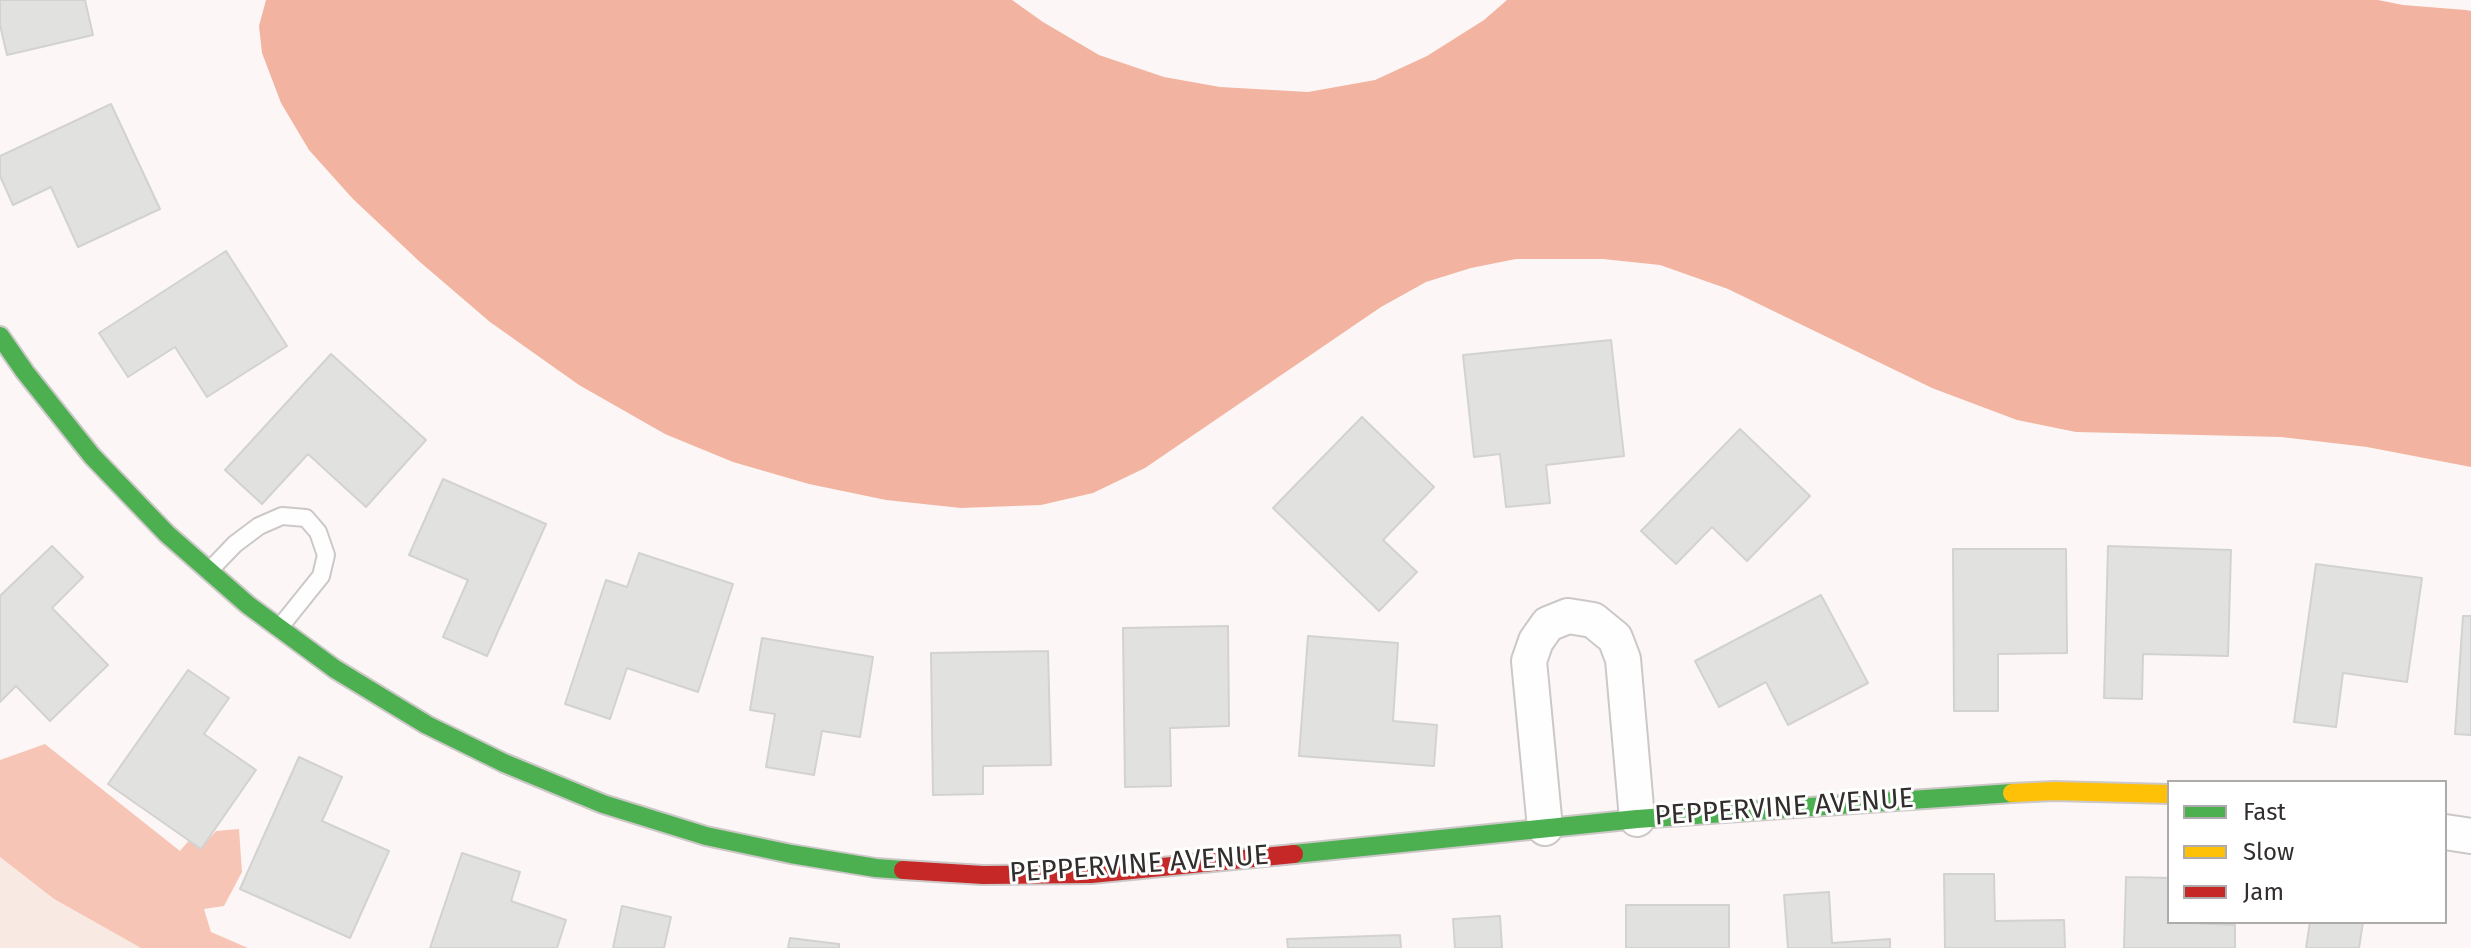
<!DOCTYPE html>
<html>
<head>
<meta charset="utf-8">
<style>
	body { margin:0 }
	#map { position:relative; width:2471px; height:948px; overflow:hidden; background:#fcf7f6; font-family:"Fira Sans",sans-serif }
	canvas { display:block }
	.legend { position:absolute; left:2167px; top:780px; width:280px; height:144px; box-sizing:border-box; background:#fff; border:2px solid #adabab; margin:0; padding:10px 14px; list-style:none; font-size:24px; color:#322e2d }
	.legend li { display:flex; align-items:center; gap:16px; height:40px }
	.legend b { width:40px; border:2px solid #adabab }
</style>
</head>
<body>
<div id="map">
<canvas width="2471" height="948"></canvas>
<ul class="legend">
<li><b style="height:10px;background:#4caf50"></b>Fast</li>
<li><b style="height:10px;background:#ffc107"></b>Slow</li>
<li><b style="height:10px;background:#c62828"></b>Jam</li>
</ul>
</div>
<script>
const context = document.querySelector('canvas').getContext('2d');
context.lineJoin = 'round';
function fill(path, color) { context.fillStyle = color; context.fill(path, 'evenodd'); }
const poly = rows => new Path2D(rows.map(r => 'M' + r).join(''));
function trace(path, color, width, dash) { context.strokeStyle = color; context.lineWidth = width; context.lineCap = dash ? 'butt' : 'round'; context.setLineDash(dash || []); context.stroke(path); }
function drawText(font, color, halo, rows, align = 'center') {
  context.font = font + ' "Fira Sans",sans-serif'; context.lineWidth = 6; context.setLineDash([]); context.textBaseline = 'middle'; context.strokeStyle = halo; context.fillStyle = color; for (const [text, x, y, turn = 0] of rows) {
    context.save(); context.translate(x, y); context.rotate((+turn || 0) * Math.PI / 180); context.textAlign = isNaN(turn) ? turn : align; if (halo) context.strokeText(text, 0, 0); context.fillText(text, 0, 0); context.restore();
  }
}
fill(poly([
	[0,857,54,899,141,948,0,948]
]), '#f9e9e3');
fill(poly([
	[45,744,180,851,191,838,207,841,216,831,239,829,242,872,224,906,204,909,211,932,248,948,141,948,54,899,0,857,0,760]
]), '#f7c5b5');
fill(poly([
	[266,0,1012,0,1043,22,1099,55,1164,77,1220,87,1308,92,1375,80,1427,56,1484,20,1507,0,2378,0,2403,5,2466,10,2471,11,2471,467,2367,447,2281,437,2076,432,2017,420,1932,388,1728,289,1660,265,1603,259,1516,259,1471,268,1426,282,1381,307,1145,468,1093,493,1041,505,961,508,886,500,809,484,733,462,665,434,579,385,490,322,420,262,353,199,309,150,281,103,262,53,259,26]
]), '#f2b4a0');
const building = poly([
	[0,0,85,0,93,35,7,55,0,25,0,0],
	[111,104,160,209,78,247,51,187,13,205,0,176,0,156,111,104],
	[226,251,287,346,207,397,175,347,128,377,99,333,226,251],
	[1611,340,1624,456,1546,465,1550,503,1506,507,1500,454,1474,457,1463,355,1611,340],
	[331,354,426,440,366,507,308,454,262,504,225,470,331,354],
	[1362,417,1434,487,1383,540,1417,572,1379,611,1273,508,1362,417],
	[1740,429,1810,496,1747,561,1712,527,1676,564,1641,531,1740,429],
	[443,479,546,524,487,656,443,637,468,580,409,555,443,479],
	[52,546,83,577,52,608,108,665,50,721,16,686,0,702,0,596,52,546],
	[2108,546,2231,550,2228,656,2143,654,2142,699,2104,698,2108,546],
	[1953,549,2066,549,2067,653,1998,654,1998,711,1954,711,1953,549],
	[639,553,733,584,698,692,627,668,610,719,565,704,606,580,627,587,639,553],
	[2316,564,2422,578,2407,682,2343,673,2336,727,2294,722,2316,564],
	[1821,595,1868,683,1788,725,1766,682,1719,707,1695,661,1821,595],
	[2463,616,2471,616,2471,735,2455,734,2463,616],
	[1228,626,1229,726,1170,728,1171,786,1125,787,1123,628,1228,626],
	[1308,636,1398,643,1393,721,1437,725,1434,766,1299,756,1308,636],
	[762,638,873,657,860,737,822,731,814,775,766,767,775,714,750,710,762,638],
	[1048,651,1051,765,983,766,983,794,933,795,931,653,1048,651],
	[188,670,229,698,204,734,256,770,201,849,108,784,188,670],
	[299,757,342,777,322,821,389,851,350,938,240,889,299,757],
	[462,853,520,872,511,901,566,920,557,948,430,948,462,853],
	[1944,874,1994,874,1995,921,2064,920,2065,948,1945,948,1944,874],
	[2126,877,2169,878,2169,922,2235,925,2235,948,2124,948,2126,877],
	[1829,892,1832,943,1890,939,1890,948,1788,948,1784,895,1829,892],
	[1626,905,1729,905,1729,948,1626,948,1626,905],
	[622,906,671,917,664,948,613,948,622,906],
	[1500,916,1502,948,1455,948,1453,919,1500,916],
	[2310,922,2363,922,2359,948,2306,948,2310,922],
	[1400,935,1401,948,1288,948,1287,939,1400,935],
	[790,938,839,944,839,948,788,948,790,938]
]);
fill(building, '#e1e1e0');
trace(building, '#d2d2d1', 2);
const lane = poly([
	[210,570,235,544,259,526,282,516,306,518,318,532,326,555,321,576,280,627]
]);
const street = poly([
	[1545,828,1529,661,1536,641,1548,624,1568,616,1593,620,1615,638,1623,659,1637,819],
	[2445,832,2471,836]
]);
const fast = poly([
	[0,336,25,372,92,456,167,534,248,605,335,669,427,725,504,763,603,804,706,836,791,854,876,868,903,870],
	[1294,854,1637,819,2012,793]
]);
const slow = poly([
	[2012,793,2054,791,2169,794]
]);
const jam = poly([
	[903,870,983,875,1091,874,1294,854]
]);
trace(lane, '#ccc8c7', 20);
trace(street, '#ccc8c7', 38);
trace(fast, '#ccc8c7', 22);
trace(slow, '#ccc8c7', 22);
trace(jam, '#ccc8c7', 22);
trace(lane, '#fffefe', 16);
trace(street, '#fffefe', 34);
trace(fast, '#4caf50', 18);
trace(slow, '#ffc107', 18);
trace(jam, '#c62828', 18);
drawText('28px', '#322e2d', '#fff', [
	["PEPPERVINE AVENUE",1784,808,-4],
	["PEPPERVINE AVENUE",1139,865,-4]
]);
</script>
</body>
</html>
